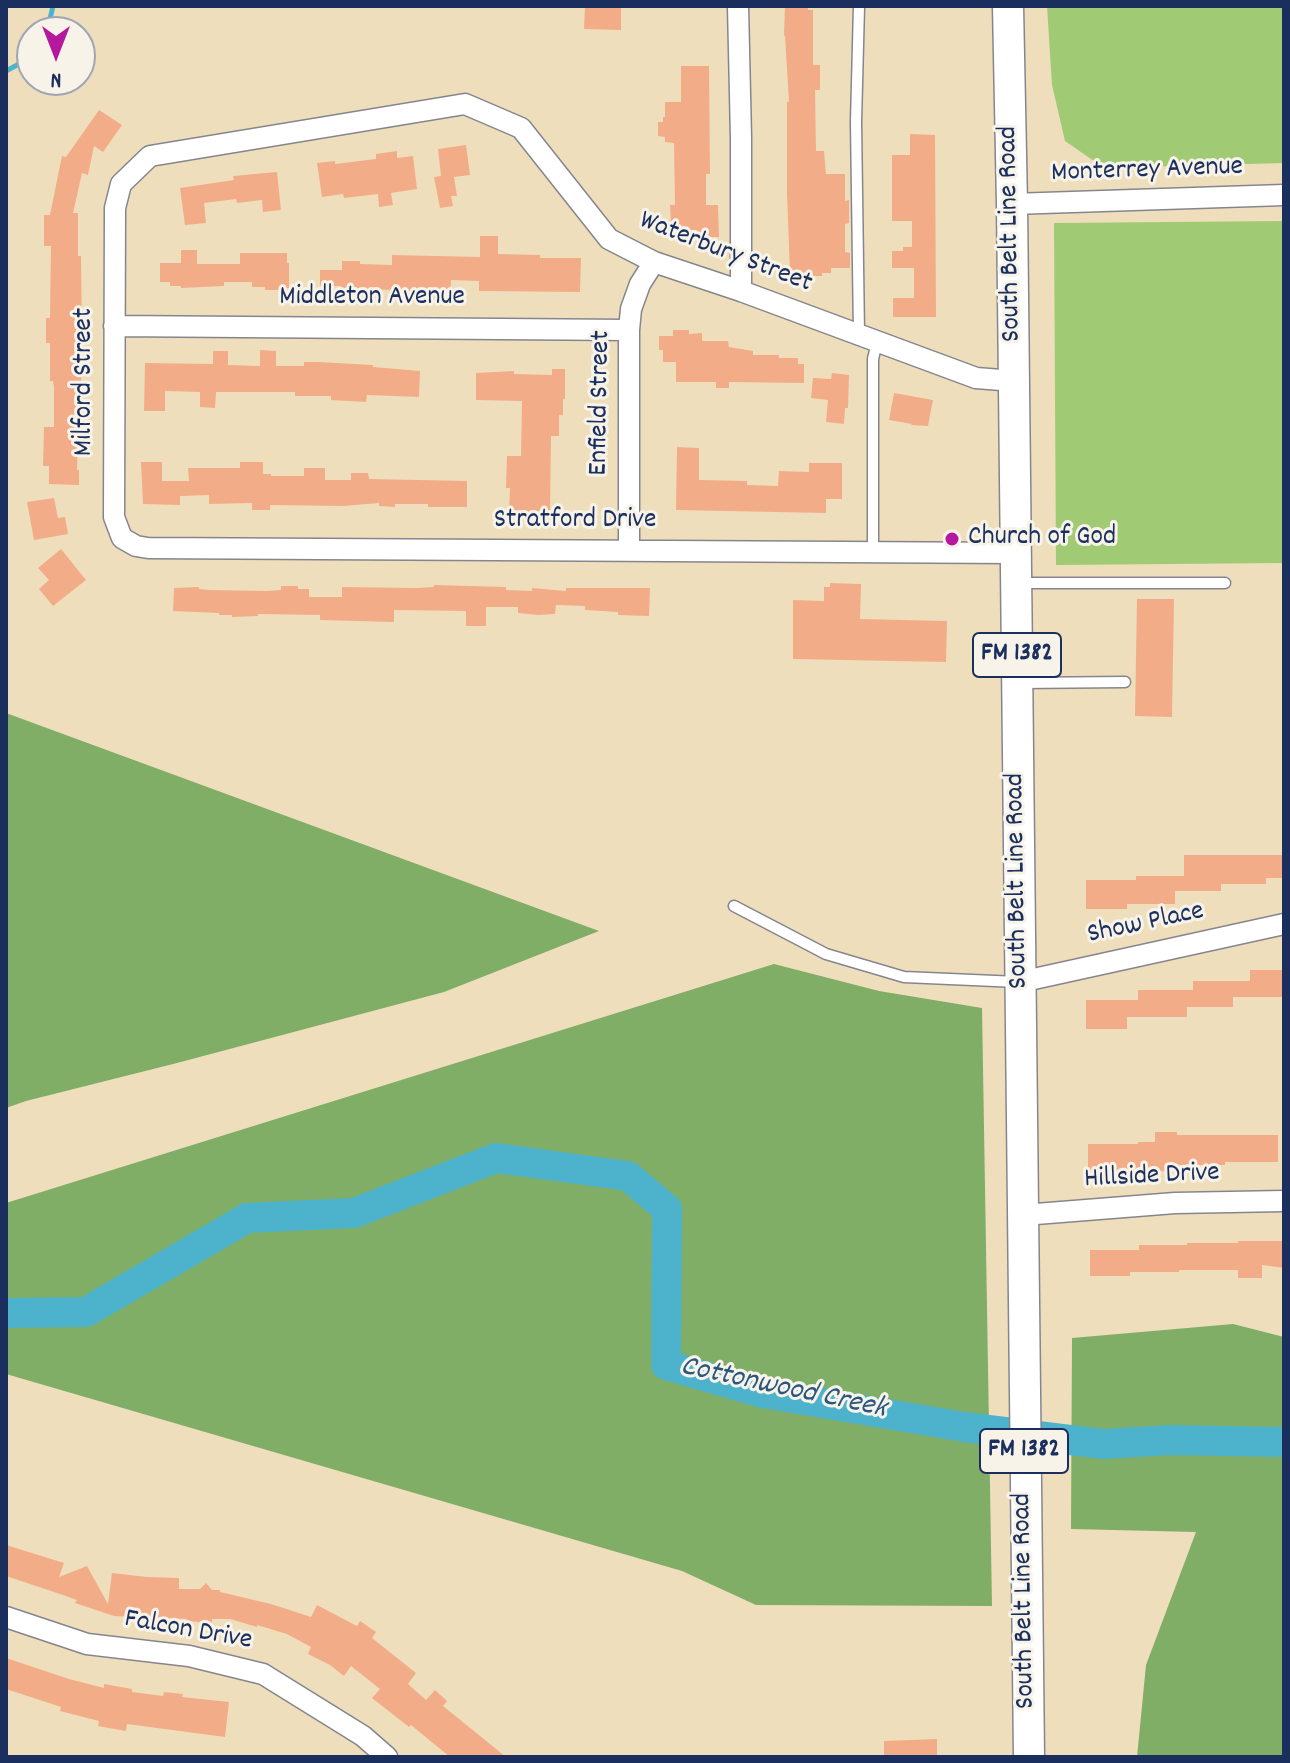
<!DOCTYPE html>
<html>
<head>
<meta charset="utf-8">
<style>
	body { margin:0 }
	#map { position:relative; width:1290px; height:1763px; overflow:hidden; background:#efdebc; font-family:Dekko,sans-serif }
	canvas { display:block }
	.frame { position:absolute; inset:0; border:8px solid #1b2f5e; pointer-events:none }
	.north { position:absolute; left:16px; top:16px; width:80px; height:80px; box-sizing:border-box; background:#f7f3e8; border:2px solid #9fa5b1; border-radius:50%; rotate:180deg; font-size:22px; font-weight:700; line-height:32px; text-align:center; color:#1b2f5e }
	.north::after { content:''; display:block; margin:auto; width:28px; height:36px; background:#b5179e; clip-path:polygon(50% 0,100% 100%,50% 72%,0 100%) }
</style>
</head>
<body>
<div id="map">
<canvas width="1290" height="1763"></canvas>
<div class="frame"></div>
<div class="north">N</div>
</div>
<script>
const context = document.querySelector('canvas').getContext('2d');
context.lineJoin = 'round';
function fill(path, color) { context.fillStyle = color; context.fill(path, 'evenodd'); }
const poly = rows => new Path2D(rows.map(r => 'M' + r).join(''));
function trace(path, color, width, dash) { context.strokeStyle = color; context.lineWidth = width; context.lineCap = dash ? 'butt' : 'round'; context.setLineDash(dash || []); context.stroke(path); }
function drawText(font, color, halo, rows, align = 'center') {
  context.font = font + ' Dekko,sans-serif'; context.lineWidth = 6; context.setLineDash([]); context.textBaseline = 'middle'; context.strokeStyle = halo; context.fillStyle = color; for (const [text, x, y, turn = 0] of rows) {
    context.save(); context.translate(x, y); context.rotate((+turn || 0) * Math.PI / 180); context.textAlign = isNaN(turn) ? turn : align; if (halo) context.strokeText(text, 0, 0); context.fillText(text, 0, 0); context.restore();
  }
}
fill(poly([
	[1047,6,1284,6,1284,163,1104,168,1065,141,1052,85],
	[1284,221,1284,563,1056,565,1054,223]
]), '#a1ca75');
fill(poly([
	[6,713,599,931,444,992,177,1063,26,1101,6,1108],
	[774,964,879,991,982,1008,992,1606,756,1605,682,1571,6,1374,6,1203],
	[1233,1324,1284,1337,1284,1757,1137,1757,1146,1665,1196,1532,1071,1529,1072,1338]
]), '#80ae66');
trace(poly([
	[47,32,53,6],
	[6,71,32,57]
]), '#4db3cc', 5);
trace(poly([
	[6,1313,86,1312,247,1218,354,1213,496,1158,628,1176,667,1209,666,1365,763,1393,964,1427,1103,1444,1170,1440,1284,1442]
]), '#4db3cc', 30);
fill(poly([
	[585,6,621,6,621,30,584,29],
	[785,6,808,6,808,10,813,10,813,65,820,65,820,90,815,90,816,151,824,151,826,174,845,174,845,201,849,200,849,223,845,224,845,252,850,253,850,268,831,268,831,273,822,273,822,276,805,276,804,273,790,273,787,193,787,102,789,102,785,36,784,35],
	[681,66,709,66,710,174,706,174,706,205,718,205,719,237,697,237,697,230,685,230,685,226,671,226,670,205,675,205,674,143,665,142,665,137,658,136,658,122,663,122,663,117,665,117,665,102,681,102],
	[99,110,122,125,103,152,94,146,88,175,82,173,73,213,78,213,78,256,81,256,82,345,81,388,78,388,78,415,81,415,81,431,78,431,77,470,79,470,79,485,49,484,49,466,43,466,44,427,54,427,54,387,53,381,50,381,50,343,46,343,46,318,50,318,51,246,44,246,44,215,50,215,62,156,66,157],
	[910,134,935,135,936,317,893,317,893,298,914,298,914,268,892,268,892,251,903,251,903,247,912,247,912,221,892,221,892,155,910,155],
	[466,145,470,175,454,177,457,196,451,196,453,206,440,208,434,177,441,176,438,149],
	[397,151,397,158,413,156,417,189,391,193,393,205,379,207,378,194,344,198,343,194,322,197,317,163,335,161,335,164,376,159,376,154],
	[277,172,281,210,263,212,262,200,237,203,236,199,204,203,206,223,185,225,180,188,234,180,233,176],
	[480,236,498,236,498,254,540,255,540,258,581,258,580,292,479,291,479,281,451,280,450,295,446,295,446,304,432,304,432,302,406,302,407,295,400,294,400,290,341,289,341,286,320,286,320,270,342,270,342,261,360,261,360,264,392,265,392,255,480,257],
	[181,250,197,250,197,264,240,264,240,253,287,253,287,263,289,263,289,288,279,288,279,290,265,290,265,287,252,287,252,282,224,282,224,286,181,288,181,286,170,286,170,282,160,282,160,263,181,263],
	[673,330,689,330,689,334,702,333,702,341,728,341,729,347,753,351,753,355,779,355,779,358,798,358,798,364,804,364,804,383,729,382,729,388,716,388,716,382,676,382,676,362,663,362,663,350,659,350,659,336,673,336],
	[260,350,276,351,276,366,304,366,304,362,318,362,373,365,373,367,420,371,419,397,367,395,366,402,331,400,331,396,295,396,295,392,216,392,215,408,200,407,200,392,165,391,165,411,144,411,145,363,213,364,213,351,228,351,228,365,260,366],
	[552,369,565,369,565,399,563,399,563,415,559,415,559,436,551,436,550,512,509,512,510,488,506,488,507,456,521,456,522,401,476,400,476,373,514,371,514,374,552,375],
	[832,373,849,375,848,408,845,408,844,424,826,422,828,400,811,398,813,378,831,379],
	[894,393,933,400,928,426,911,425,912,424,889,420],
	[677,447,699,448,699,480,747,481,747,485,778,486,779,471,809,472,809,463,842,463,842,499,826,499,826,513,676,510],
	[141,462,162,462,162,481,189,481,188,468,240,468,240,462,263,462,263,474,271,474,271,476,304,476,304,468,325,468,325,480,351,480,351,473,368,473,369,479,467,481,467,507,428,507,428,504,395,504,395,507,379,506,379,503,343,506,270,505,270,510,252,510,252,503,209,504,209,495,180,496,180,505,143,504],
	[54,498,58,518,65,517,68,534,34,540,27,502],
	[61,549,86,580,53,606,39,589,49,580,38,568],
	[830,583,861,584,860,619,947,621,946,662,793,659,793,600,824,601,824,587,830,587],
	[434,585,506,587,506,590,532,591,532,588,566,591,566,588,650,588,649,616,618,615,618,612,585,610,585,606,556,605,555,614,538,615,518,613,518,607,486,607,486,626,466,626,466,611,394,610,394,622,320,620,320,615,258,614,258,616,232,617,232,615,219,615,219,613,173,611,174,588,199,587,199,589,209,590,267,591,281,590,281,586,298,586,298,589,309,589,309,597,342,597,342,587,416,588,434,587],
	[1137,599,1174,599,1172,717,1135,716],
	[1184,855,1284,855,1284,878,1266,878,1266,884,1221,884,1221,891,1175,891,1175,904,1127,904,1127,909,1086,909,1086,880,1136,880,1136,876,1184,876],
	[1250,970,1284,970,1284,997,1233,997,1233,1007,1187,1007,1187,1017,1127,1017,1127,1029,1086,1029,1086,1000,1138,1000,1138,990,1193,990,1193,981,1250,981],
	[1155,1132,1177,1132,1177,1135,1278,1135,1278,1162,1225,1162,1225,1165,1177,1165,1177,1171,1088,1172,1088,1144,1138,1144,1138,1142,1155,1142],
	[1238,1241,1284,1241,1284,1268,1262,1265,1262,1278,1238,1278,1238,1270,1179,1270,1179,1272,1130,1272,1130,1276,1090,1276,1090,1250,1139,1250,1139,1245,1187,1245,1187,1243,1238,1243],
	[6,1545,64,1563,59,1577,87,1566,108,1604,112,1573,147,1577,179,1578,179,1589,200,1589,206,1583,212,1590,220,1590,220,1592,271,1604,311,1617,317,1605,357,1626,360,1621,376,1632,372,1638,416,1673,408,1684,426,1700,435,1690,447,1701,443,1706,506,1757,450,1757,411,1725,409,1727,372,1698,380,1689,351,1666,344,1676,330,1665,308,1654,311,1647,287,1634,257,1625,257,1627,230,1619,212,1619,212,1623,187,1621,187,1619,114,1616,75,1603,77,1600,63,1595,6,1576],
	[6,1658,69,1679,104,1688,104,1684,132,1689,132,1692,163,1696,164,1692,183,1694,182,1697,229,1702,225,1737,127,1724,126,1731,98,1726,99,1721,60,1711,61,1707,6,1689],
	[937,1739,937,1757,884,1757,884,1741]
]), '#f2ad88');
const service = poly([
	[859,335,856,122,859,6],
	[873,552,873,359,877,342],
	[1018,583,1225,583],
	[1019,683,1125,682],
	[734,906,826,954,904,977,1018,982]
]);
const minor = poly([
	[738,6,741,138,741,291],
	[1012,204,1284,195],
	[114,326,629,330],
	[1014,381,976,378,741,291,654,262,609,239,521,128,465,104,150,156,121,184,115,208,114,517,122,538,136,546,148,548,1015,553],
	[629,551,629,330,631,309,640,284,654,262],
	[1020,982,1284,924],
	[1023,1215,1175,1203,1284,1201],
	[6,1617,87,1644,189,1656,263,1674,363,1736,387,1757]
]);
const primary = poly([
	[1008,6,1012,204,1029,1757]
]);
trace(service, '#85868d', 13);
trace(minor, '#85868d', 23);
trace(primary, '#85868d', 33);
trace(service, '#fff', 10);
trace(minor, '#fff', 20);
trace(primary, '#fff', 30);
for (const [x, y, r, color] of [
	[952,539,8,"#b5179e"]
]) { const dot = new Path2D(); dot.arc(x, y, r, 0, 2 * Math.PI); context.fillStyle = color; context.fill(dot); trace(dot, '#f7f3e8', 3); }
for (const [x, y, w] of [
	[1017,655,88],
	[1024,1451,88]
]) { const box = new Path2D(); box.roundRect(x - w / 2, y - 22, w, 44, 6); context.fillStyle = '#f7f3e8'; context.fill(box); trace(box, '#1b2f5e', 2); }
drawText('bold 26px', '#1b2f5e', null, [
	["FM 1382",1017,655],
	["FM 1382",1024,1451]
]);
drawText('28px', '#1b2f5e', '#f7f3e8', [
	["Monterrey Avenue",1147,172,-2],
	["South Belt Line Road",1012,234,-91],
	["Waterbury Street",725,254,21],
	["Middleton Avenue",372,299],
	["Milford Street",86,382,-90],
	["Enfield Street",602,403,-89],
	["Stratford Drive",575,522],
	["South Belt Line Road",1019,881,-91],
	["Show Place",1146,925,-12],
	["Hillside Drive",1152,1178,-3],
	["South Belt Line Road",1026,1601,-91],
	["Falcon Drive",188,1632,10]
]);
drawText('28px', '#1b2f5e', '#f7f3e8', [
	["Church of God",968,539]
], 'left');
drawText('italic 30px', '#2a577f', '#f7f3e8', [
	["Cottonwood Creek",783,1390,12]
]);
</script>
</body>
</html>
